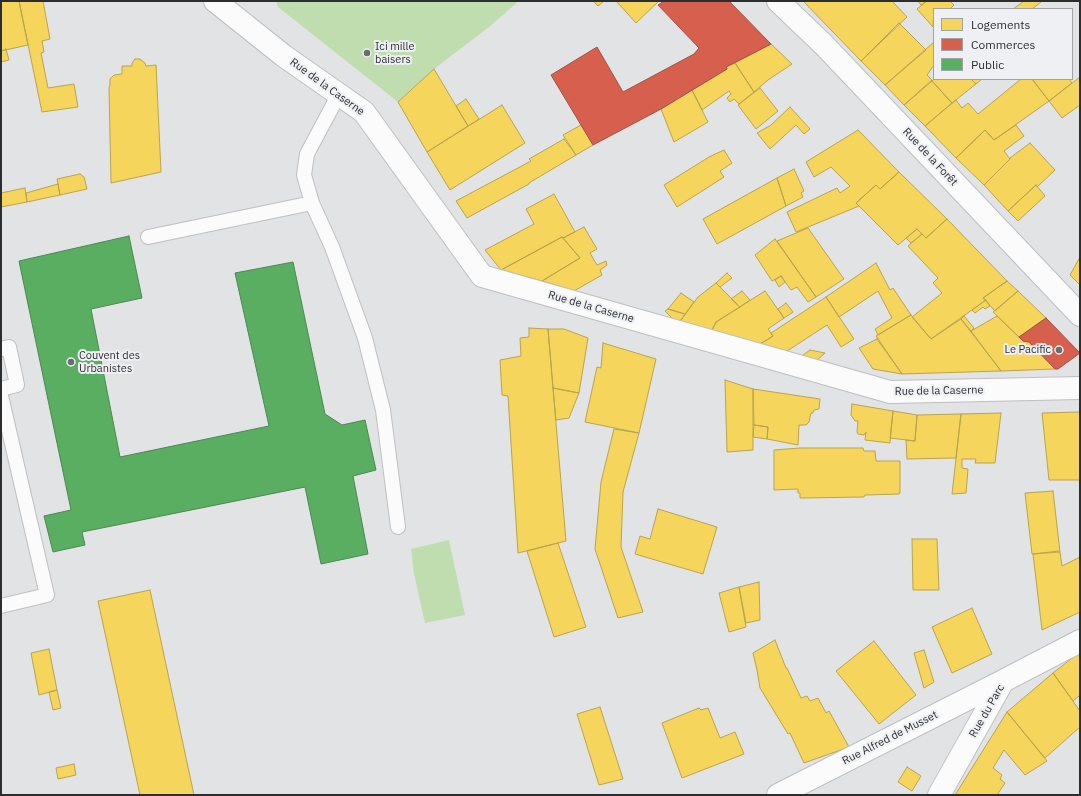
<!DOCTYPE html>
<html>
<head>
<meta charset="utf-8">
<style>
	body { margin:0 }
	#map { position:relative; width:1081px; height:796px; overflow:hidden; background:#e2e3e5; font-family:"IBM Plex Sans",sans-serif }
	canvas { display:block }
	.frame { position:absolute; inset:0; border:2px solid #2c2d2f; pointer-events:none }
	.legend { position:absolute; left:933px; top:8px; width:140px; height:72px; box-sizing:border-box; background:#eef0f4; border:1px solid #a0a2a5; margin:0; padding:5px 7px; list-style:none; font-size:12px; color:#2c2d2f }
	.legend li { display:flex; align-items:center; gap:8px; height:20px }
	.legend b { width:20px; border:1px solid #a0a2a5 }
</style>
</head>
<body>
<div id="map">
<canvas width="1081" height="796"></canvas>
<div class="frame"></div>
<ul class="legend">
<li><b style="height:11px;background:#f6d55c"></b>Logements</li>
<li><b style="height:11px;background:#d6604d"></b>Commerces</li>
<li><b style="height:11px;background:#5aae61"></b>Public</li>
</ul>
</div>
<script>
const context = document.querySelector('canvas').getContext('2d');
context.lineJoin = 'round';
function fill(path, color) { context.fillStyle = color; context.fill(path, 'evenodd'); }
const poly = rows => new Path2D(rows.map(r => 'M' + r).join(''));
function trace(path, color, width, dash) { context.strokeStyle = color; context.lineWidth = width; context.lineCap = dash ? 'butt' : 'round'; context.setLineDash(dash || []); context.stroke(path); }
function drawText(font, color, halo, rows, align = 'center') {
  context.font = font + ' "IBM Plex Sans",sans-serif'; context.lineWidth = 4; context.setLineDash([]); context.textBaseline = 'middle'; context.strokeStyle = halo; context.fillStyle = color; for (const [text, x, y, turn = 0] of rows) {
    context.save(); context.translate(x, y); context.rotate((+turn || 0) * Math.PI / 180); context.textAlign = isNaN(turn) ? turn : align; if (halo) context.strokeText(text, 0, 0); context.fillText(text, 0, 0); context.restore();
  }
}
fill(poly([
	[276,1,519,1,489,27,434,69,398,102,278,7],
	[449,540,465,615,425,623,414,574,411,549]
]), '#c0ddb0');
const homes = poly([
	[1,1,19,1,28,45,1,51,1,1],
	[19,1,43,1,50,39,42,41,44,52,41,53,48,88,74,84,78,107,42,112,19,1],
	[593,1,604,1,598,6,593,1],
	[616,1,659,1,636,23,616,1],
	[805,1,892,1,907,17,861,61,804,2,805,1],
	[918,1,927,1,921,5,918,1],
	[927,1,950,1,954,5,950,9,934,9,933,27,917,9,927,1],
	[1024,1,1041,1,1041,2,1032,9,1013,9,1024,1],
	[899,23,926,50,885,85,861,61,899,23],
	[934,42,934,65,927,75,932,80,904,105,885,85,934,42],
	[771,44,792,64,768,80,754,92,735,63,771,44],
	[6,49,9,60,1,62,1,51,6,49],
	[135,59,140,59,145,63,146,66,156,65,161,172,111,183,109,87,110,86,110,79,114,75,122,74,122,66,132,66,132,63,135,59],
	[735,63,754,92,739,104,734,99,730,102,727,98,731,94,729,91,702,110,692,90,727,69,726,67,735,63],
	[434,69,468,126,427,152,398,102,434,69],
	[1080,77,1080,105,1062,118,1049,101,1080,77],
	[934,79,971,79,976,84,952,103,932,81,934,79],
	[971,79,982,79,976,84,971,79],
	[1021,79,1032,79,1049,101,994,140,985,130,956,158,925,126,956,100,962,108,968,103,978,114,1021,79],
	[1032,79,1069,79,1072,83,1049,101,1032,79],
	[932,81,952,103,925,126,904,105,932,81],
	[760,88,778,111,756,129,738,105,760,88],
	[692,90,708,122,674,142,661,109,692,90],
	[466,99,479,119,468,126,456,106,466,99],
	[502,105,525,143,450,190,427,152,502,105],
	[790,107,810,129,804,134,796,125,770,149,757,133,771,125,790,107],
	[581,125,593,145,576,155,563,135,581,125],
	[1016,125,1024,136,1004,151,1010,159,984,185,956,158,985,130,994,140,1016,125],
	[858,130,899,172,880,189,876,185,856,203,859,206,796,232,787,212,837,188,840,193,850,186,831,167,814,177,806,162,858,130],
	[564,139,576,155,529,183,529,184,467,218,456,201,531,161,529,159,564,139],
	[1030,143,1055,170,1037,187,1036,185,1008,211,984,185,1010,159,1010,158,1030,143],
	[724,150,732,163,720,171,724,177,677,207,664,185,709,157,724,150],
	[794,169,804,191,801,193,803,197,786,206,777,178,794,169],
	[899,172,947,219,926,238,917,229,898,245,856,203,876,185,880,189,899,172],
	[80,174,84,177,87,189,60,195,57,179,80,174],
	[777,178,786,206,717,244,703,219,777,178],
	[58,184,60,195,27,202,26,193,58,184],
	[1036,185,1045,196,1018,221,1008,211,1036,185],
	[25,188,27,202,1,207,1,193,25,188],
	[554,194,575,232,563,238,562,237,501,270,485,250,534,224,526,209,554,194],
	[947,219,1007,281,983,298,986,300,931,339,912,317,942,293,933,283,938,278,908,246,922,234,926,238,947,219],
	[584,227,597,249,590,253,597,265,606,261,607,265,600,270,602,275,574,291,542,281,580,258,563,238,584,227],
	[808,228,844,279,816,297,777,241,808,228],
	[917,229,922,234,911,243,906,238,917,229],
	[562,237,580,258,542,281,501,270,562,237],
	[775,239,816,297,808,302,797,287,791,290,781,276,772,281,755,255,775,239],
	[1080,257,1080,285,1070,275,1080,257],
	[876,263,890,290,893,288,911,315,878,335,875,329,892,318,878,291,839,317,826,297,876,263],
	[727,273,732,278,720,287,716,283,727,273],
	[781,276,785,282,779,287,775,280,781,276],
	[1007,281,1018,291,995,311,983,298,1007,281],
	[716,283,740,307,716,322,710,334,678,324,698,297,716,283],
	[742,291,750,300,740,307,731,299,742,291],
	[765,291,784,318,768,329,773,336,754,348,710,334,716,322,765,291],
	[1018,291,1046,318,1019,337,993,312,1018,291],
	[681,293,694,302,685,314,668,309,681,293],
	[826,297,854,339,841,347,827,325,781,355,754,348,773,336,771,333,826,297],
	[986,300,990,306,985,309,983,307,975,313,972,310,986,300],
	[786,303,793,312,784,318,778,309,786,303],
	[668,309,685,314,678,324,665,311,668,309],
	[911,315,931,339,961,319,1001,371,902,374,876,336,911,315],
	[964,316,974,328,971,331,961,319,964,316],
	[997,316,1023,341,1029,342,1055,369,1001,371,971,331,997,316],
	[529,328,548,329,566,541,518,553,508,396,502,395,500,360,521,356,520,338,529,337,529,328],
	[548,329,564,329,588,338,579,393,553,388,548,329],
	[877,339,902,374,873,369,859,348,877,339],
	[603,343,656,359,639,433,585,422,597,367,601,368,603,343],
	[810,350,825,353,817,360,799,358,810,350],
	[725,380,753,389,753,450,727,452,725,380],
	[553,388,579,393,569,418,556,420,553,388],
	[753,389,820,399,819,409,814,410,813,413,811,413,809,422,806,425,799,425,798,445,767,439,768,427,754,425,753,389],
	[852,404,893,411,890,443,865,440,866,432,864,435,858,434,857,432,858,421,855,421,851,415,852,404],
	[893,411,917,415,915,441,890,438,893,411],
	[1080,412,1080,480,1049,480,1042,413,1080,412],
	[1001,413,995,463,975,463,976,459,962,459,962,468,968,469,966,493,952,494,961,414,1001,413],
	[961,414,956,458,907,459,906,440,915,441,917,415,961,414],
	[754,425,768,427,767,439,753,437,754,425],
	[614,429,639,433,623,492,621,547,643,612,618,618,595,549,601,482,614,429],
	[800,448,863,448,864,451,875,451,876,461,900,461,900,493,899,494,865,495,864,497,800,498,800,493,798,493,798,489,774,490,774,450,800,448],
	[1053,491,1060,552,1032,554,1025,493,1053,491],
	[658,509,717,527,703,574,635,554,640,536,650,539,658,509],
	[912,539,937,539,939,590,913,590,912,539],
	[558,543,586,627,554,637,527,551,558,543],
	[1059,551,1060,552,1062,566,1080,557,1080,612,1042,630,1033,554,1059,551],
	[759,582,760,620,746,623,739,587,759,582],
	[739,587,746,627,729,632,719,593,739,587],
	[150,590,194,795,140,795,98,601,150,590],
	[972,608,992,654,952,673,932,627,972,608],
	[775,640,786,668,787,668,801,698,807,696,810,701,818,698,826,713,829,711,849,747,804,763,790,733,788,734,760,688,757,670,753,653,775,640],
	[874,641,916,695,879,724,836,671,874,641],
	[49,649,57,690,39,695,31,653,49,649],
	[924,650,934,682,924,688,914,653,924,650],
	[1080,652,1080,695,1073,701,1053,673,1080,652],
	[1053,673,1080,711,1080,727,1045,758,1007,712,1053,673],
	[57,690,61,708,53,710,49,692,57,690],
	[600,707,623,779,599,785,577,714,600,707],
	[699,708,701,710,708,708,720,738,735,732,744,754,682,778,662,723,699,708],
	[1007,712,1047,761,1025,775,1004,750,993,768,1002,775,1000,779,1005,783,997,795,955,795,1007,712],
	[74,764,76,775,58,779,56,768,74,764],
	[907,767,921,776,912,791,898,782,907,767]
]);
fill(homes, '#f6d55c');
trace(homes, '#b9a34e', 1);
const shops = poly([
	[664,1,729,1,771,44,726,67,727,69,661,109,593,145,551,75,597,47,623,92,694,54,699,48,658,5,664,1],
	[1046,318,1080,353,1058,369,1055,369,1029,342,1023,341,1019,337,1046,318]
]);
fill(shops, '#d6604d');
trace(shops, '#a35144', 1);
const public = poly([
	[129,236,142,298,91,309,120,457,269,426,235,273,293,262,325,414,342,425,365,420,376,470,353,476,368,554,321,564,305,487,82,532,85,545,53,552,44,516,71,510,19,261,129,236]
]);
fill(public, '#5aae61');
trace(public, '#4c8752', 1);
const service = poly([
	[339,94,307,154,304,175,312,203,332,247,365,338,383,410,398,527],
	[148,237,312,203],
	[1,349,9,347,17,385,1,389],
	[1,396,47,595,1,606]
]);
const minor = poly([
	[215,1,284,56,364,112,482,276,890,392,1080,388],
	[778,795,1003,681],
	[939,795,1003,681,1080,641]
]);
const tertiary = poly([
	[778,1,824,45,1080,315]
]);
trace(service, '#bfbfc1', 16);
trace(minor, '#bfbfc1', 24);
trace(tertiary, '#bfbfc1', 24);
trace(service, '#fbfbfb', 14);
trace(minor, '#fbfbfb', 22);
trace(tertiary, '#fbfbfb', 22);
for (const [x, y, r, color] of [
	[367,53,4,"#6c6d6f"],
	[1059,350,4,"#6c6d6f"],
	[71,362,4,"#6c6d6f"]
]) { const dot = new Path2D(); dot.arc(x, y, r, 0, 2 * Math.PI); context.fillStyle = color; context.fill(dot); trace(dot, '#eef0f4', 1.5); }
drawText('11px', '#2c2d2f', '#eef0f4', [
	["Ici mille",375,47],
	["baisers",375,60],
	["Le Pacific",1051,350,"right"],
	["Couvent des",79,356],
	["Urbanistes",79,369]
], 'left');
drawText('11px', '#2c2d2f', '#eef0f4', [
	["Rue de la Caserne",327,87,36],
	["Rue de la Forêt",930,157,47],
	["Rue de la Caserne",591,307,16],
	["Rue de la Caserne",939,391,-1],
	["Rue du Parc",987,711,-60],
	["Rue Alfred de Musset",890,738,-27]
]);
</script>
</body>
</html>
